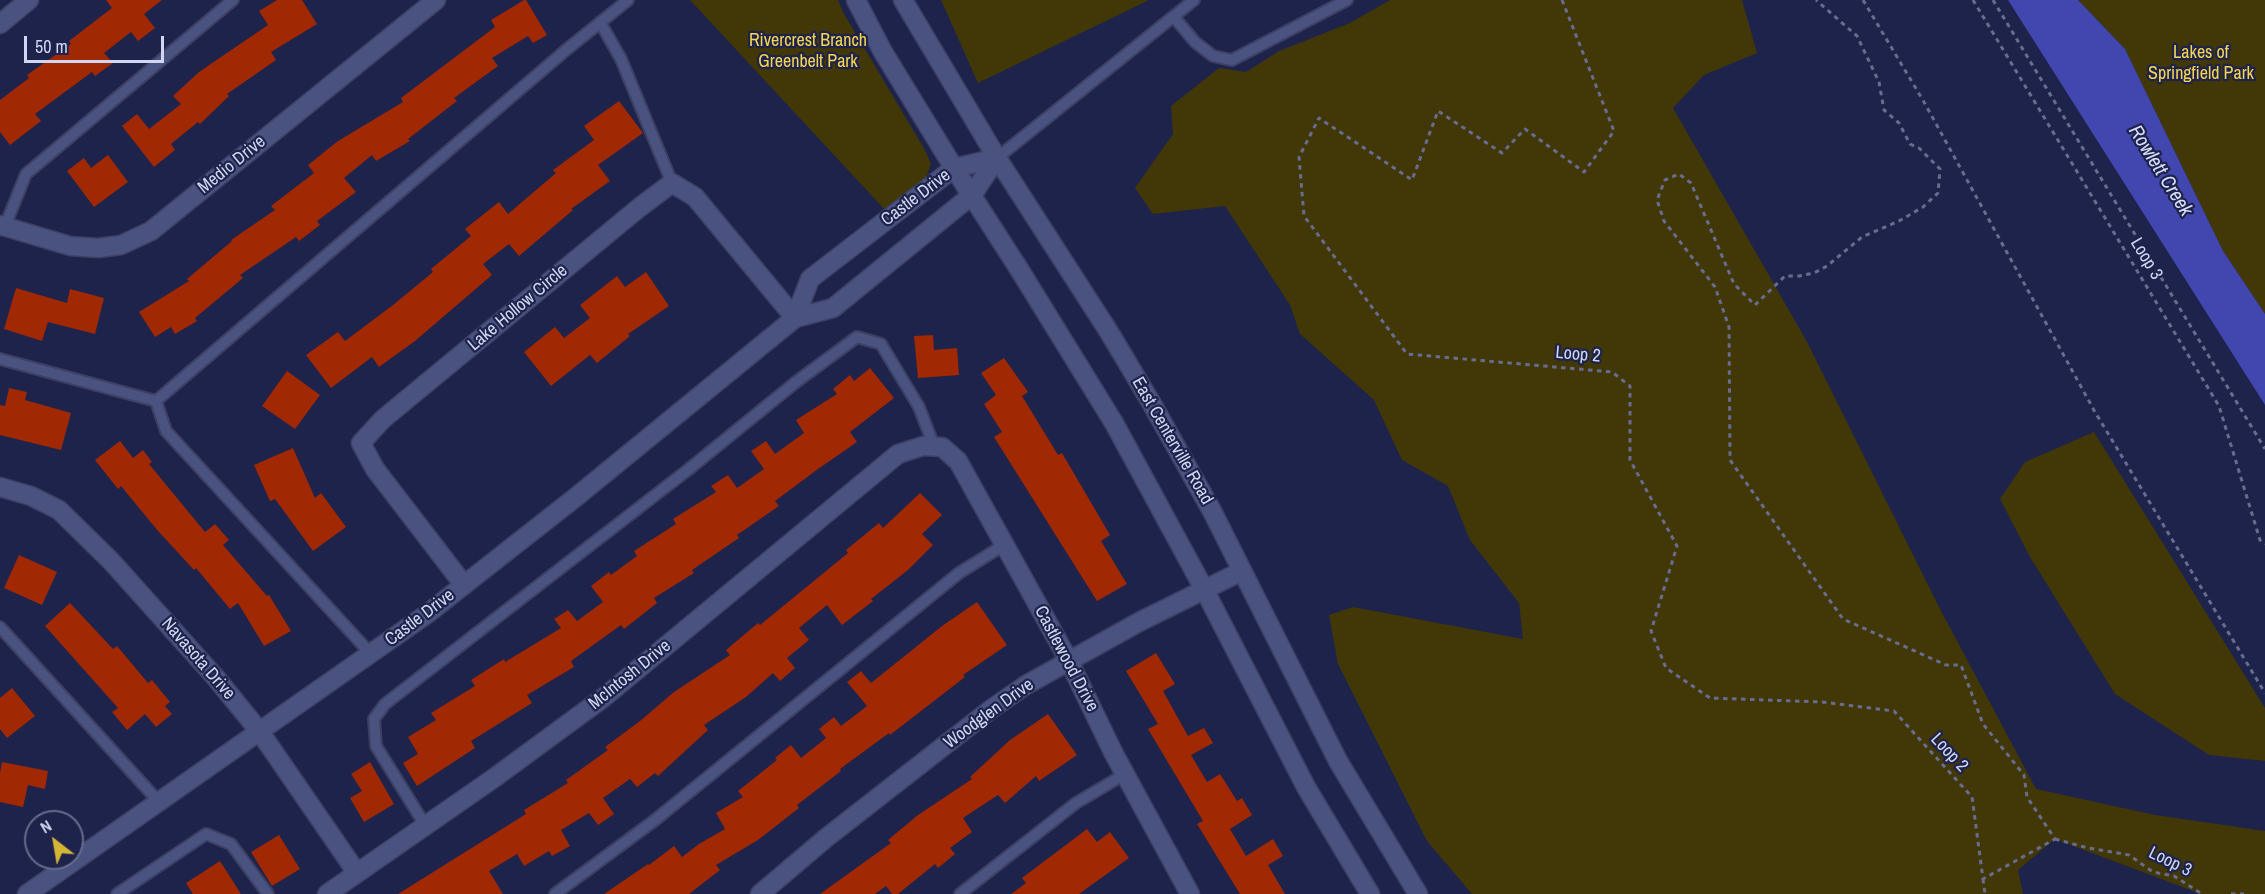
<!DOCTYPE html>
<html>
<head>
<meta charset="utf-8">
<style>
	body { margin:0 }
	#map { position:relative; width:2265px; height:894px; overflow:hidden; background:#1e234c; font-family:"Archivo Narrow",sans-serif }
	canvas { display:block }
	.north { position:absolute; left:24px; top:810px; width:60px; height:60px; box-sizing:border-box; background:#1e234c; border:2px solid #666b8e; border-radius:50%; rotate:329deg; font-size:16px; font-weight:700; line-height:24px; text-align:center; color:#d1d7f2 }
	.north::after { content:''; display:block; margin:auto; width:21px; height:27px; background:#d4b635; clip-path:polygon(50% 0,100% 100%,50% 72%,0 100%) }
	.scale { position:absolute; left:24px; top:36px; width:140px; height:27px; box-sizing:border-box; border:3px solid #d1d7f2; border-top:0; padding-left:8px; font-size:18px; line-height:21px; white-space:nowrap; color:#d1d7f2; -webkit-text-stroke:4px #1e234c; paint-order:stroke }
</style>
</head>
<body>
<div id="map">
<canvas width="2265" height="894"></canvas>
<div class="north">N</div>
<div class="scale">50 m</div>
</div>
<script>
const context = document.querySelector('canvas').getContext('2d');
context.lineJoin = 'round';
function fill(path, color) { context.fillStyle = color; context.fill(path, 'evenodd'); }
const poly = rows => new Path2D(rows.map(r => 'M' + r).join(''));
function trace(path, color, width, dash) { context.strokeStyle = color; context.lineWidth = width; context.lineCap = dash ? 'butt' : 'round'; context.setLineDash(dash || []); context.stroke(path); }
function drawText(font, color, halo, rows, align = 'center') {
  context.font = font + ' "Archivo Narrow",sans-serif'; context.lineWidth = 4.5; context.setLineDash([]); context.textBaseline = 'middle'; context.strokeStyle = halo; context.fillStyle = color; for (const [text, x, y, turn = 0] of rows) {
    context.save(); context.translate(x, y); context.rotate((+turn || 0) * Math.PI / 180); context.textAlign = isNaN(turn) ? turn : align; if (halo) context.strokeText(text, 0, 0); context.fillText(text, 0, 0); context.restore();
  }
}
fill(poly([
	[690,0,838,0,844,14,925,150,931,164,926,177,886,211],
	[941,0,1149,0,978,83],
	[1390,0,1742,0,1757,53,1704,75,1673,108,1806,340,1940,609,2036,789,2155,815,2265,831,2265,894,2201,894,2055,839,2018,870,2023,894,1472,894,1427,841,1338,664,1329,615,1353,607,1523,639,1519,603,1470,540,1448,486,1402,460,1374,400,1300,334,1290,305,1225,206,1153,214,1135,188,1173,134,1171,106,1219,68,1246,72,1279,51,1350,23],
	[2078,0,2265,0,2265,314,2223,251,2125,49],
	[2094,432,2265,708,2265,761,2209,755,2115,694,2030,557,2000,499,2025,462]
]), '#423707');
fill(poly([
	[2008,0,2078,0,2125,49,2223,251,2265,314,2265,405]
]), '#4147ae');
fill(poly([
	[106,0,162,0,144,14,155,28,138,41,131,32,104,53,113,63,95,76,92,72,35,114,41,121,10,145,0,132,0,100,29,78,27,75,71,44,69,41,112,8],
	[277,0,302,0,317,24,271,52,276,60,227,94,229,96,200,124,198,122,171,144,175,150,154,167,122,126,137,114,149,129,181,104,173,96,199,72,268,25,259,11],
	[524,0,526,0,547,35,533,43,528,36,492,58,498,66,454,98,457,101,408,139,410,141,376,161,372,155,344,178,356,192,317,221,320,225,299,241,296,237,240,275,243,278,195,318,197,321,175,334,171,327,155,337,139,312,189,281,187,279,232,241,231,240,275,210,271,206,314,173,308,165,338,141,403,102,401,98,495,27,491,20],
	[619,101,643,133,598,165,610,181,571,209,573,210,519,256,509,244,483,264,492,275,415,341,379,367,372,357,331,388,306,355,338,332,345,341,393,305,433,272,431,269,471,236,465,229,499,202,508,214,556,173,553,170,594,140,584,126],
	[108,155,128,182,94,207,67,171,84,158,91,168],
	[646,272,669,306,628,334,630,336,597,363,590,355,551,386,524,352,555,327,564,338,590,318,580,305,617,276,625,287],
	[16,288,67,303,70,289,104,298,95,334,48,322,42,341,4,329],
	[933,335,934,350,957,348,959,375,918,378,914,336],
	[1004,358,1028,392,1022,396,1058,455,1062,453,1110,535,1101,541,1127,584,1097,601,994,437,1002,432,984,404,996,395,981,373],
	[870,368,894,398,850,432,857,442,818,469,775,501,779,506,737,535,739,538,692,570,694,573,654,598,657,603,624,629,621,625,571,661,574,667,527,695,532,703,471,741,475,748,417,786,403,763,418,754,408,737,436,720,431,713,475,686,471,680,504,659,505,662,561,628,554,619,568,610,577,621,603,602,591,586,609,572,611,575,637,556,634,551,676,524,673,519,716,492,711,486,728,475,737,488,764,469,751,451,766,441,775,454,804,433,796,420,837,394,833,389,850,375,854,381],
	[287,371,320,395,295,429,262,406],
	[9,388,27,392,25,400,71,413,61,450,0,435,0,405,5,406],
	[120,441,133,458,143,450,152,462,149,464,205,532,215,524,229,540,223,545,267,596,269,595,291,631,264,646,238,603,230,609,196,568,194,570,158,531,121,486,118,489,95,460],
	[293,448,315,498,321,493,346,527,313,551,275,499,270,501,254,465],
	[920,493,942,515,922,534,933,545,908,570,871,599,873,601,842,625,827,605,799,628,809,640,787,658,795,668,780,681,773,673,746,697,704,725,708,730,658,776,655,773,637,787,630,779,603,798,614,814,598,825,589,813,561,830,570,846,552,856,549,851,524,866,517,854,489,871,503,894,398,894,526,814,524,810,568,783,566,780,608,750,605,747,640,721,674,692,730,655,726,650,758,623,760,625,848,553,846,550,879,523,883,528],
	[19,555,57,572,42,605,4,588],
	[977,602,1007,645,963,675,965,677,890,735,889,733,840,769,841,771,797,805,799,808,758,840,716,865,720,870,689,894,604,894,648,864,649,865,674,846,682,857,699,844,725,829,716,813,743,797,738,791,777,760,775,758,791,745,801,758,826,738,819,729,834,717,841,726,867,706,847,682,861,671,871,683,942,626],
	[70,603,113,649,117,646,148,683,152,680,170,702,165,706,172,714,156,727,145,714,127,730,112,712,118,708,45,626],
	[1156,653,1175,684,1163,691,1188,736,1204,728,1213,743,1191,755,1207,782,1220,774,1237,801,1242,798,1252,815,1230,829,1246,856,1273,839,1283,856,1268,865,1285,894,1240,894,1197,824,1203,821,1148,729,1158,724,1126,671],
	[12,688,35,716,7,738,0,729,0,698],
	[1048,714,1077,755,1039,781,1036,776,1005,803,998,795,963,818,972,832,950,848,955,854,938,868,935,864,898,894,892,894,886,886,875,894,820,894,891,843,888,840,918,815,972,779,970,777,1010,740],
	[2,762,48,771,45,789,28,785,23,807,0,802,0,773],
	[370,762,394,804,364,822,350,798,362,791,351,774],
	[1087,829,1097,842,1110,832,1129,858,1079,894,1011,894,1026,883,1022,878],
	[279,835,300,869,272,886,251,852],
	[220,861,241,894,193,894,186,883]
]), '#a02802');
const service = poly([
	[1174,17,1195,42,1213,56,1232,60,1347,0],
	[600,22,621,59,672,183],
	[997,158,1194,0],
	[5,226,26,174,233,0],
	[0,359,156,401,566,50,628,0],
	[156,401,166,431,371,654],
	[0,627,159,802],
	[425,825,376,746,374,719,385,704,689,469,796,382,857,337,881,344,919,407,934,446],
	[117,894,206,834,231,844,268,894],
	[555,894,655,820,959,573,1004,545],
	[960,894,1076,803,1125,774]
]);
const minor = poly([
	[0,24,29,0],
	[0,225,70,246,98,248,121,245,151,231,436,0],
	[0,487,31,496,59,510,111,561,216,678,260,732,357,873],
	[464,585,375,469,361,443,383,419,640,207,672,183,695,197,795,318],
	[327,894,494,778,603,698,898,454,923,446,942,447,958,461,1069,661,1113,752,1190,894],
	[760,894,826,838,990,710,1026,685,1139,622,1242,571]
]);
const secondary = poly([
	[856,0,883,52,954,168,1019,269,1114,423,1204,589,1306,787,1370,894],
	[903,0,997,158,1109,332,1152,404,1212,511,1338,761,1418,894],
	[795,318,810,279,954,168,997,158],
	[27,894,427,614,576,497,795,318,833,308,972,195,997,158]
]);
trace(service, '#3d3f63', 14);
trace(minor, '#3d3f63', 21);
trace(secondary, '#3d3f63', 21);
trace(poly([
	[1562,0,1614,131,1584,172,1525,129,1502,153,1438,111,1412,180,1319,118,1299,157,1304,216,1407,354,1612,372,1630,386,1630,460,1677,546,1651,631,1666,668,1710,698,1822,702,1894,711,1972,797,1983,879,2055,839,2027,797,2024,775,1983,724,1961,665,1946,665,1843,619,1730,460,1729,327,1715,287,1664,221,1657,200,1665,180,1679,174,1691,183,1734,284,1755,305,1785,276,1799,276,1814,273,1827,266,1862,237,1899,221,1923,207,1938,193,1940,169,1919,148,1910,144,1899,123,1884,110,1879,82,1857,36,1816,0],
	[1863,0,1924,102,2095,412,2265,693],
	[1973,0,2219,406,2260,540,2265,544],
	[1993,0,2265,449],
	[2055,839,2088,848,2129,855,2153,872,2174,876,2202,894],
	[1983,879,1985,894],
	[2231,894,2244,894]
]), '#686d90', 3, [4.5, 4.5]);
trace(service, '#4a5280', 10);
trace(minor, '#4a5280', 18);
trace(secondary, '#4a5280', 18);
drawText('18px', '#f8d750', '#1e234c', [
	["Rivercrest Branch",808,41],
	["Greenbelt Park",808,62],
	["Lakes of",2201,53],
	["Springfield Park",2201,74]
]);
drawText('18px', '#d1d7f2', '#1e234c', [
	["Medio Drive",232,165,-39],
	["Castle Drive",916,198,-37],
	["Loop 3",2146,259,59],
	["Lake Hollow Circle",518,308,-40],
	["Loop 2",1578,355,5],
	["East Centerville Road",1172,441,60],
	["Castle Drive",420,618,-37],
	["Navasota Drive",198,659,49],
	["Castlewood Drive",1066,659,62],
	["McIntosh Drive",630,675,-39],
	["Woodglen Drive",989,714,-36],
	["Loop 2",1949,753,47],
	["Loop 3",2170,862,26]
]);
drawText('italic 20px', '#d8defa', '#1e234c', [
	["Rowlett Creek",2160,171,58]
]);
</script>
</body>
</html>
